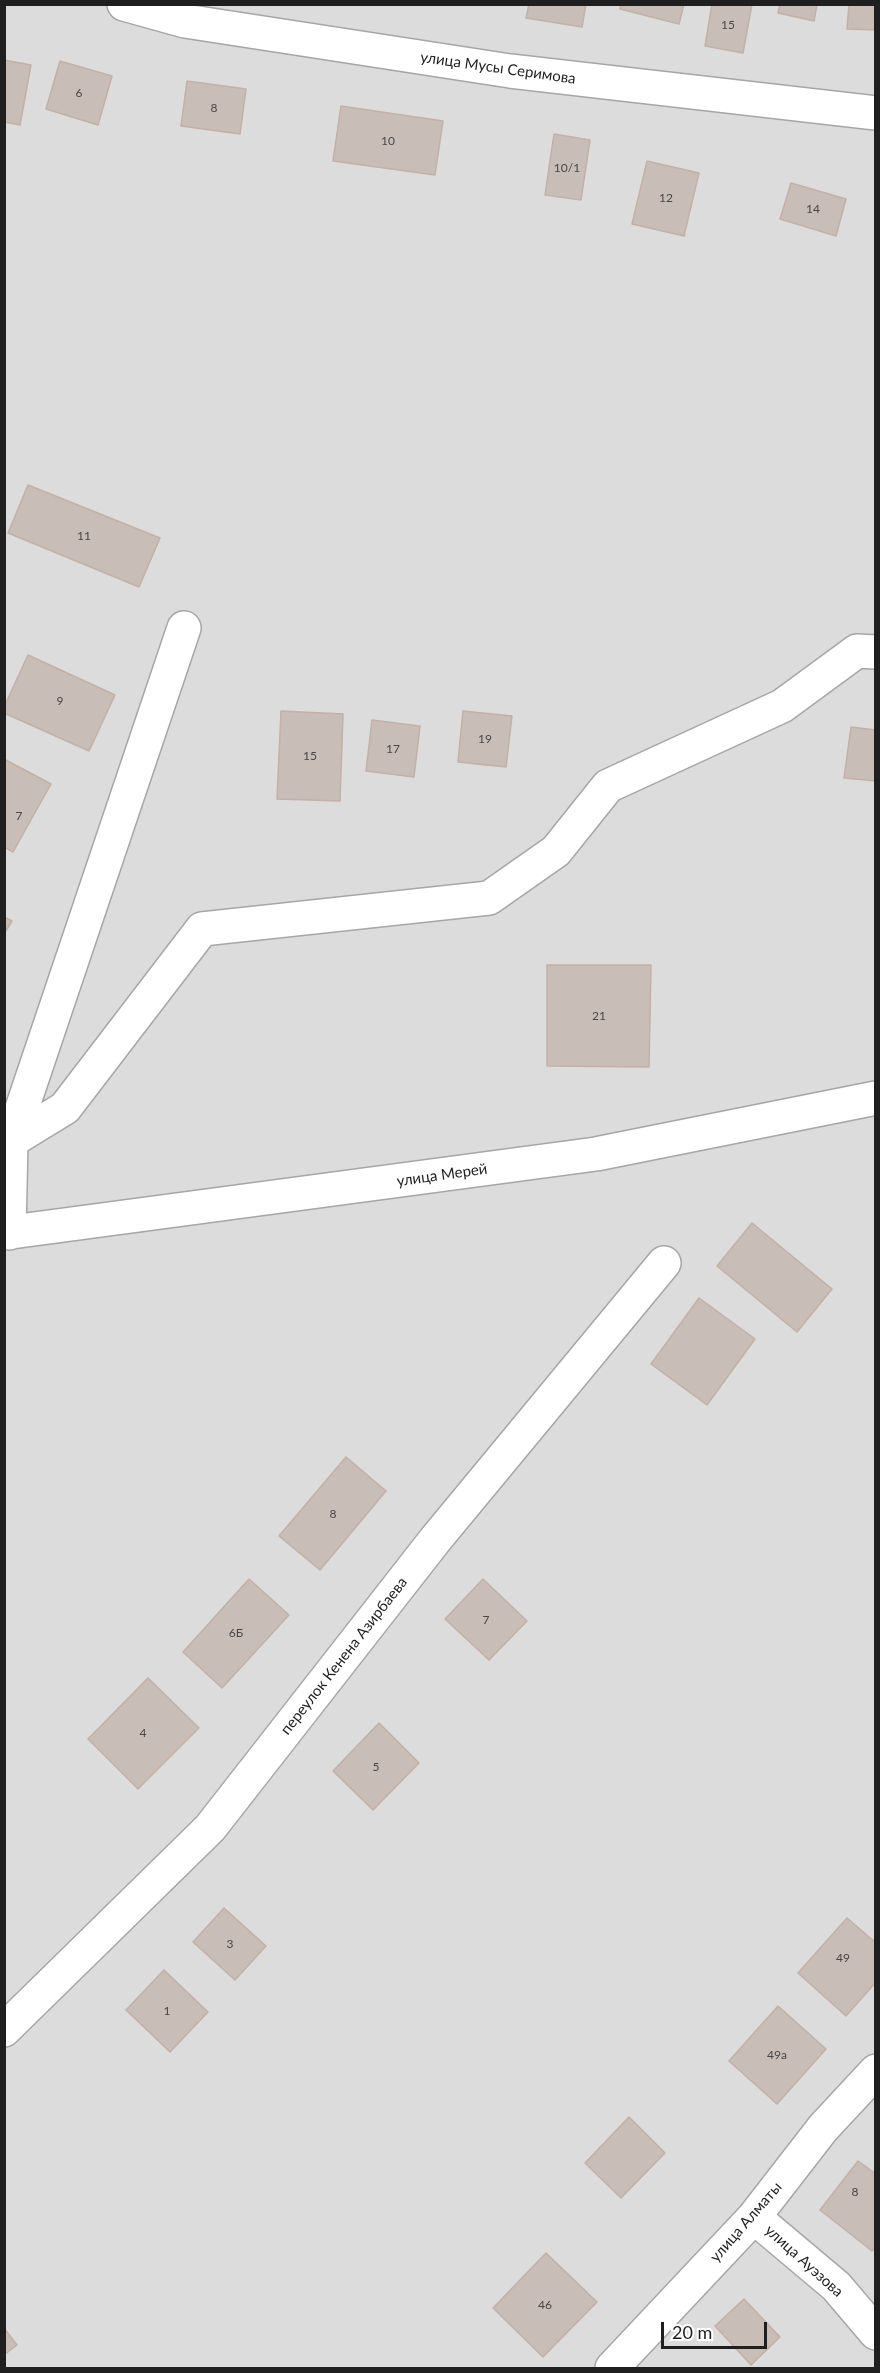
<!DOCTYPE html>
<html>
<head>
<meta charset="utf-8">
<style>
	body { margin:0 }
	#map { position:relative; width:880px; height:2373px; overflow:hidden; background:#f0ebe5; font-family:Lato,sans-serif }
	canvas { display:block }
	.frame { position:absolute; inset:0; border:6px solid #1f1f1f; pointer-events:none }
	.scale { position:absolute; left:661px; top:2322px; width:106px; height:27px; box-sizing:border-box; border:3px solid #1f1f1f; border-top:0; padding-left:8px; font-size:18px; line-height:21px; white-space:nowrap; color:#1f1f1f; -webkit-text-stroke:4px #fff; paint-order:stroke }
</style>
</head>
<body>
<div id="map">
<canvas width="880" height="2373"></canvas>
<div class="frame"></div>
<div class="scale">20 m</div>
</div>
<script>
const context = document.querySelector('canvas').getContext('2d');
context.lineJoin = 'round';
function fill(path, color) { context.fillStyle = color; context.fill(path, 'evenodd'); }
const poly = rows => new Path2D(rows.map(r => 'M' + r).join(''));
function trace(path, color, width, dash) { context.strokeStyle = color; context.lineWidth = width; context.lineCap = dash ? 'butt' : 'round'; context.setLineDash(dash || []); context.stroke(path); }
function drawText(font, color, halo, rows, align = 'center') {
  context.font = font + ' Lato,sans-serif'; context.lineWidth = 5; context.setLineDash([]); context.textBaseline = 'middle'; context.strokeStyle = halo; context.fillStyle = color; for (const [text, x, y, turn = 0] of rows) {
    context.save(); context.translate(x, y); context.rotate((+turn || 0) * Math.PI / 180); context.textAlign = isNaN(turn) ? turn : align; if (halo) context.strokeText(text, 0, 0); context.fillText(text, 0, 0); context.restore();
  }
}
fill(poly([
	[5,5,875,5,875,2368,5,2368]
]), '#dddcdc');
const building = poly([
	[529,4,586,4,582,27,526,18,529,4],
	[621,4,684,4,679,24,620,9,621,4],
	[712,4,752,4,743,53,705,46,712,4],
	[780,4,817,4,814,21,778,13,780,4],
	[849,4,876,4,876,30,847,29,849,4],
	[4,60,31,65,20,125,4,122,4,60],
	[60,61,112,76,98,125,46,109,60,61],
	[187,81,246,89,240,134,181,126,187,81],
	[341,106,443,121,435,175,333,161,341,106],
	[554,134,590,140,581,200,545,195,554,134],
	[647,161,699,173,684,236,632,224,647,161],
	[791,183,846,199,836,236,780,219,791,183],
	[28,485,160,538,139,587,8,533,28,485],
	[28,655,115,695,89,751,4,713,4,707,28,655],
	[281,711,343,714,340,801,277,799,281,711],
	[463,711,512,716,506,767,458,762,463,711],
	[372,720,420,726,414,777,366,771,372,720],
	[851,727,876,730,876,781,844,778,851,727],
	[4,759,51,784,13,852,4,847,4,759],
	[4,917,12,921,4,934,4,917],
	[547,965,651,965,649,1067,547,1066,547,965],
	[752,1223,832,1289,797,1332,717,1266,752,1223],
	[699,1298,755,1339,707,1405,651,1364,699,1298],
	[346,1457,386,1491,320,1570,279,1536,346,1457],
	[249,1579,289,1615,222,1688,183,1652,249,1579],
	[483,1579,527,1621,489,1660,445,1619,483,1579],
	[148,1678,199,1728,138,1789,88,1739,148,1678],
	[379,1723,419,1763,373,1810,333,1771,379,1723],
	[224,1908,266,1946,235,1980,193,1942,224,1908],
	[847,1918,876,1943,876,1982,846,2016,798,1973,847,1918],
	[164,1970,208,2012,170,2052,126,2010,164,1970],
	[778,2006,826,2049,777,2104,729,2061,778,2006],
	[629,2117,665,2153,621,2198,585,2163,629,2117],
	[858,2161,876,2174,876,2246,872,2251,820,2210,858,2161],
	[546,2253,597,2302,543,2357,493,2308,546,2253],
	[744,2299,780,2337,751,2365,715,2326,744,2299],
	[4,2328,17,2345,4,2355,4,2328]
]);
fill(building, '#c9bdb8');
trace(building, '#c3b0a7', 1.5);
const minor = poly([
	[124,4,185,21,510,71,876,113],
	[11,1141,65,1108,202,929,489,898,556,851,608,786,782,706,857,651,876,652],
	[4,1233,596,1154,876,1098],
	[9,1233,11,1141,184,628],
	[4,2030,210,1828,435,1540,664,1263],
	[754,2217,836,2286,876,2333],
	[612,2368,754,2217,823,2128,876,2071]
]);
trace(minor, '#a6a6a6', 36);
trace(minor, '#fff', 33);
drawText('12px', '#4a4645', null, [
	["15",728,25],
	["6",79,93],
	["8",214,108],
	["10",388,141],
	["10/1",567,168],
	["12",666,198],
	["14",813,209],
	["11",84,536],
	["9",60,701],
	["19",485,739],
	["17",393,749],
	["15",310,756],
	["7",19,816],
	["21",599,1016],
	["8",333,1514],
	["7",486,1620],
	["6Б",236,1633],
	["4",143,1733],
	["5",376,1767],
	["3",230,1944],
	["49",843,1958],
	["1",167,2011],
	["49а",777,2055],
	["8",855,2192],
	["46",545,2305]
]);
drawText('15px', '#1f1f1f', '#fff', [
	["улица Мусы Серимова",498,68,8],
	["улица Мерей",442,1175,-8],
	["переулок Кенена Азирбаева",344,1656,-52],
	["улица Алматы",746,2222,-49],
	["улица Ауэзова",804,2261,42]
]);
</script>
</body>
</html>
